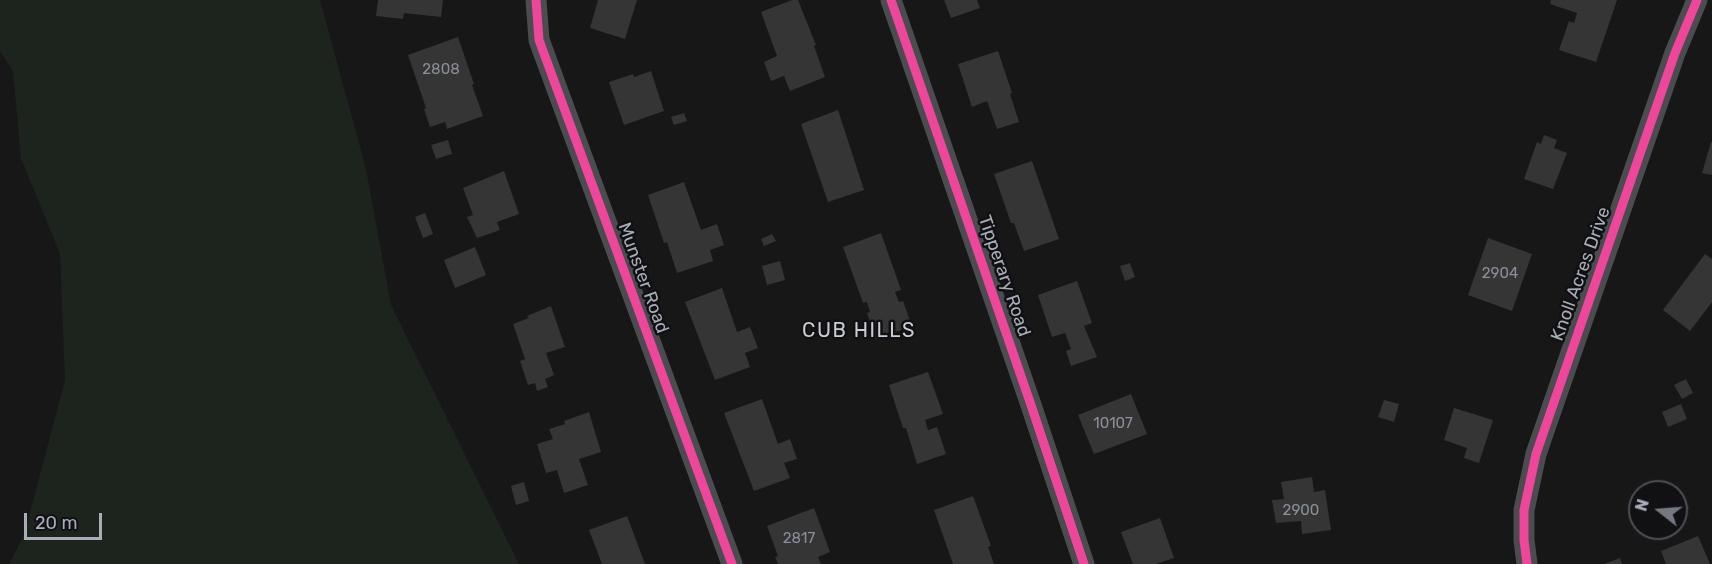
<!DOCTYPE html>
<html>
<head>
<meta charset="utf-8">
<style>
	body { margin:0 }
	#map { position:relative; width:1712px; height:564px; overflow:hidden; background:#171717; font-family:Rubik,sans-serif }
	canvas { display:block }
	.north { position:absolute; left:1628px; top:480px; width:60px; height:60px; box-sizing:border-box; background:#111113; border:2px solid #4d4f55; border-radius:50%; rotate:287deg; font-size:16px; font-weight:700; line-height:24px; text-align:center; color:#a8adb8 }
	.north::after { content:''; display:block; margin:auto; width:21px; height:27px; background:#757880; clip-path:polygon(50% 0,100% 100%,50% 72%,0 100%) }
	.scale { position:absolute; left:24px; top:513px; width:78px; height:27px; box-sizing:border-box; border:3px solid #a8adb8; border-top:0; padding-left:8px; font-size:18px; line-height:21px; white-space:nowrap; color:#a8adb8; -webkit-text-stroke:4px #111113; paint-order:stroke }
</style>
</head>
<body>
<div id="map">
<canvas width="1712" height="564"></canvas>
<div class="north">N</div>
<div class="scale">20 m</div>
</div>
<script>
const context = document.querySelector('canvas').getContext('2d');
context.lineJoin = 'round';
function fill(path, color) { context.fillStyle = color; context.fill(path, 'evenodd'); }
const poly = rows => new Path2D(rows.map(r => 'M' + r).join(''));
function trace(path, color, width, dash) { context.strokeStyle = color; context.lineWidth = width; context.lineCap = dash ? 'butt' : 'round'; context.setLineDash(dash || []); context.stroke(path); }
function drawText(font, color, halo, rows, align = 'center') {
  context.font = font + ' Rubik,sans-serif'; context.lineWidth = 5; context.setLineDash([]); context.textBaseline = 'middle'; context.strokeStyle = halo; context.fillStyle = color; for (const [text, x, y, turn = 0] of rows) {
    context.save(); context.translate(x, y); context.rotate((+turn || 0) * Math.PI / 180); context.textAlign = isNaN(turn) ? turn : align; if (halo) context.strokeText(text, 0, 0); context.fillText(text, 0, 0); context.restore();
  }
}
fill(poly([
	[0,0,320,0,366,169,391,305,519,564,9,564,24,535,65,380,60,254,21,158,13,71,0,51]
]), '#1d241e');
fill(poly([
	[378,0,443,0,441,17,404,13,403,19,376,16],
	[598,0,637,0,625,39,590,28],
	[792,0,798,0,816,45,814,46,825,77,790,91,784,76,771,81,764,62,777,56,761,12],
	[944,0,977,0,980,8,951,18],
	[1551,0,1617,0,1596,62,1559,50,1569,21,1574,23,1577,13,1550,4],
	[458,37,474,84,472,85,483,116,447,129,445,122,430,127,424,109,426,108,408,55],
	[998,51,1012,93,1010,94,1019,122,997,129,987,101,972,107,958,64],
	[651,71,664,111,624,125,609,82,633,74,634,77],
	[838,110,864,190,828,202,801,124],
	[684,113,687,121,674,125,671,117],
	[1544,135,1557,140,1554,148,1567,153,1553,189,1524,179,1537,142,1541,144],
	[448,140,452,154,436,159,431,145],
	[1711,142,1712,142,1712,175,1702,173],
	[1032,161,1059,239,1024,251,1014,223,1011,223,994,174],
	[504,171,519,214,497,222,500,230,477,238,467,217,473,215,463,188],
	[684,182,701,230,717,224,724,245,710,250,713,261,677,273,667,242,664,243,648,195],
	[425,213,433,234,423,238,415,217],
	[881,233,901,290,895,292,899,302,903,301,912,326,876,339,867,313,870,312,867,302,863,303,843,247],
	[772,234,776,241,764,246,761,239],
	[1488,238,1532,254,1512,311,1468,295],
	[475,247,486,275,455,288,444,260],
	[1705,254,1712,259,1712,302,1690,331,1663,310],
	[780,261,785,280,767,285,762,266],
	[1130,263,1135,277,1125,281,1120,266],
	[1077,281,1092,323,1084,326,1097,357,1071,366,1066,351,1071,349,1065,333,1052,337,1038,295],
	[722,288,737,332,750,327,758,348,745,353,750,367,715,380,685,302],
	[551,306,565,347,546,353,554,375,545,379,548,387,537,391,535,383,528,385,520,361,525,359,513,324,529,318,527,316],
	[928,372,943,414,925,420,928,430,937,427,946,454,917,464,906,428,903,428,889,385],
	[1686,379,1693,393,1682,399,1674,385],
	[1131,394,1147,434,1094,454,1078,415],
	[762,399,778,444,790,439,797,459,784,463,790,478,754,491,724,413],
	[1384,400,1399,404,1394,422,1378,417],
	[1681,404,1687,419,1668,427,1662,412],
	[1454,408,1493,420,1479,463,1464,458,1467,448,1444,440],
	[589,412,601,452,579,459,588,485,564,493,557,470,546,473,537,444,553,439,549,429,565,424,564,421],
	[1312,477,1314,492,1325,490,1331,530,1302,534,1301,521,1276,523,1272,500,1284,499,1281,482],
	[524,482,529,501,516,505,511,486],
	[973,496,991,546,988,547,994,564,953,564,934,510],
	[814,508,830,552,818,557,821,564,778,564,775,557,778,556,767,526],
	[627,516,645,564,602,564,589,530],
	[1160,518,1174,558,1156,564,1133,564,1121,532],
	[1698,536,1710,564,1666,564,1661,551],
	[1620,558,1622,564,1604,564]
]), '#353536');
trace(poly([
	[536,0,539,40,732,564],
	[891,0,1031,405,1084,564],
	[1527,564,1524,540,1524,510,1536,454,1675,53,1697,0]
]), '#4b4c50', 21);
trace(poly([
	[536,0,539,40,732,564],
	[891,0,1031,405,1084,564],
	[1527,564,1524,540,1524,510,1536,454,1675,53,1697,0]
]), '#ed469a', 9);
drawText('15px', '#8b8f98', null, [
	["2808",441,70],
	["2904",1500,274],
	["10107",1113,424],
	["2900",1301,511],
	["2817",799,539]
]);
drawText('18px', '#a8adb8', '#111113', [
	["Knoll Acres Drive",1581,274,-70],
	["Tipperary Road",1004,276,71],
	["Munster Road",643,278,70]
]);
context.letterSpacing = '1.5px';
drawText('20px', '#c9ccd4', '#111113', [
	["CUB HILLS",859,331]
]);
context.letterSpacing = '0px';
</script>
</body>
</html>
